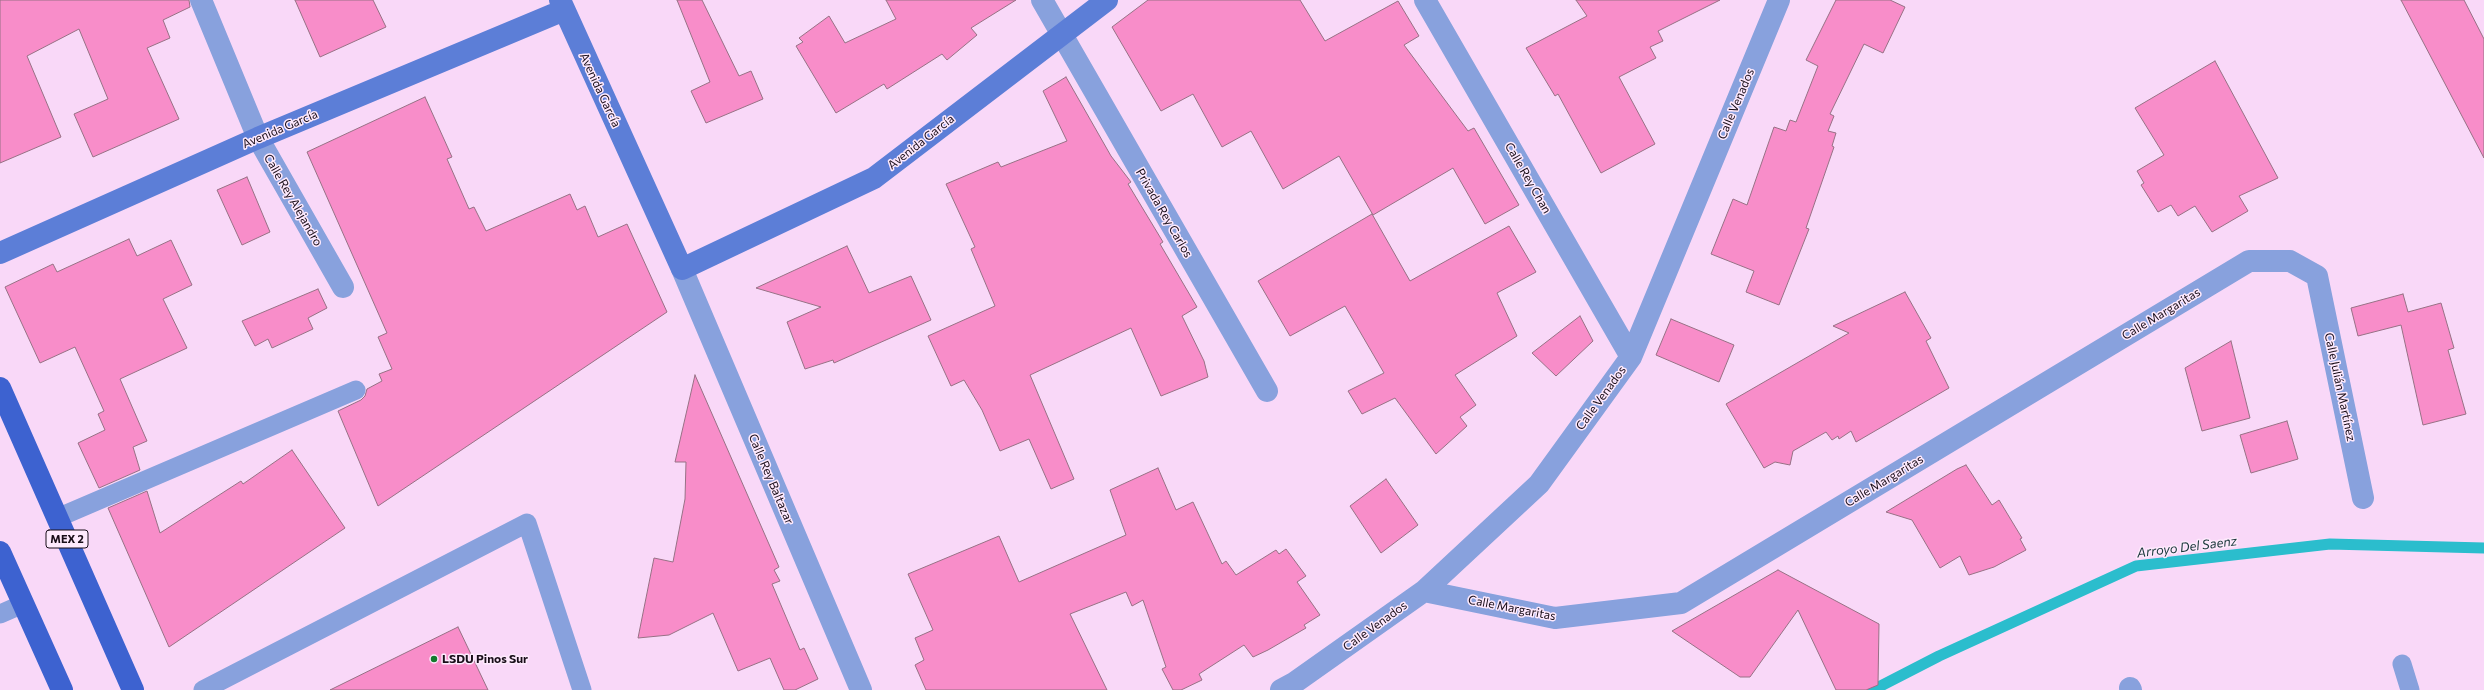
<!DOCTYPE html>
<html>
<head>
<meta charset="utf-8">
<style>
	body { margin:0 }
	canvas { display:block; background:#f9d8f8 }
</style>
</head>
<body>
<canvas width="2484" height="690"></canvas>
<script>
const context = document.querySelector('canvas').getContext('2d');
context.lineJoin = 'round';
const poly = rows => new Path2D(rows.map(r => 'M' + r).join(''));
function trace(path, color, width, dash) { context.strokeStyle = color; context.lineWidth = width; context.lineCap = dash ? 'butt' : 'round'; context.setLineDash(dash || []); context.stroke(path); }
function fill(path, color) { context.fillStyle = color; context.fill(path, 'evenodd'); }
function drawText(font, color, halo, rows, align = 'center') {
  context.font = font + ' Commissioner,sans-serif'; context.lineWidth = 3; context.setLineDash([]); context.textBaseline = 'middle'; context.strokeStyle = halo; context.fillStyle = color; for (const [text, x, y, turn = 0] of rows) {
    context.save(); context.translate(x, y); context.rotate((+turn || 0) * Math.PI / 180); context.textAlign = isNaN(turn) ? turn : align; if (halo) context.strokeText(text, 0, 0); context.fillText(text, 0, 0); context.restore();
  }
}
trace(poly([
	[1873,690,1939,656,2136,566,2330,544,2484,548]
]), '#2bbdcd', 11);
const building = poly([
	[0,0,189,0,190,7,163,20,170,38,147,48,179,119,93,157,74,114,108,99,79,29,27,56,61,137,0,163,0,0],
	[295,0,373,0,386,27,320,57,295,0],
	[677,0,702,0,739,76,751,71,763,99,706,123,691,91,710,82,677,0],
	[886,0,1016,0,971,28,977,35,947,60,942,54,887,89,884,84,836,113,796,46,803,42,799,38,829,16,845,43,896,19,886,0],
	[1148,0,1300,0,1325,41,1398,1,1419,36,1404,45,1468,131,1474,128,1519,205,1485,224,1453,168,1373,215,1339,156,1283,189,1251,131,1222,147,1193,94,1161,111,1112,27,1148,0],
	[1576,0,1720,0,1658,31,1663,41,1650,47,1656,58,1619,77,1655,144,1601,173,1558,94,1555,96,1526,48,1587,16,1576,0],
	[1836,0,1890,0,1905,7,1883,53,1864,44,1830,114,1834,116,1828,131,1836,133,1832,146,1834,147,1806,228,1809,229,1779,305,1746,292,1754,271,1711,254,1733,199,1747,205,1774,127,1786,131,1790,120,1796,122,1818,66,1806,60,1836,0],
	[2401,0,2464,0,2484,39,2484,158,2401,0],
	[2215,61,2278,178,2239,196,2248,211,2212,232,2195,206,2178,216,2171,205,2158,212,2141,185,2144,183,2137,171,2164,155,2135,108,2215,61],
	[1066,77,1111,156,1131,182,1128,184,1163,242,1160,244,1197,307,1182,316,1204,361,1208,377,1161,396,1131,328,1030,375,1074,479,1051,489,1029,439,1000,451,982,410,964,380,951,386,928,336,995,306,971,249,975,247,946,184,998,162,1001,167,1067,141,1043,91,1066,77],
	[425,97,452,157,447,159,469,209,474,207,486,231,570,194,577,210,585,206,598,237,627,224,667,312,378,506,338,411,361,400,365,396,367,389,382,381,379,374,392,369,378,337,387,333,307,152,425,97],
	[247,177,270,232,242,245,217,190,247,177],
	[1372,214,1410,281,1509,226,1536,272,1497,293,1517,336,1455,375,1476,405,1460,417,1467,426,1436,454,1395,398,1362,414,1348,391,1384,373,1345,306,1290,336,1258,281,1372,214],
	[129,239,137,256,171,240,192,285,163,299,187,348,120,379,147,441,133,447,140,470,99,488,78,443,105,430,98,414,104,411,75,347,40,363,5,287,53,264,57,272,129,239],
	[847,246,869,293,911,276,931,320,834,363,833,360,805,369,787,322,821,307,756,288,847,246],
	[318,289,327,308,308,318,313,329,272,348,268,339,255,346,242,321,318,289],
	[1905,292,1931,338,1926,341,1949,388,1856,442,1851,431,1839,439,1838,436,1832,440,1826,432,1793,451,1790,465,1775,462,1764,468,1726,404,1849,333,1833,326,1905,292],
	[2403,294,2408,312,2441,303,2454,348,2448,350,2466,414,2423,425,2401,325,2358,336,2351,308,2403,294],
	[1580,316,1593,341,1556,376,1532,353,1580,316],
	[1671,319,1734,345,1719,382,1656,355,1671,319],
	[2231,341,2250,418,2202,431,2185,368,2231,341],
	[695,375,779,567,774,570,780,581,772,584,800,650,804,648,818,679,795,690,784,690,770,658,738,671,713,613,669,635,638,638,654,558,673,562,685,499,686,462,675,462,695,375],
	[2287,421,2298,459,2251,473,2240,435,2287,421],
	[292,450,345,528,169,647,108,508,147,491,160,533,241,481,243,484,292,450],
	[1966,465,1992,505,1999,500,2022,538,2020,539,2026,550,1994,567,1969,575,1960,556,1940,568,1912,520,1886,512,1957,469,1966,465],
	[1158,468,1176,510,1193,502,1222,564,1226,561,1236,575,1276,550,1279,554,1286,549,1306,576,1297,582,1320,615,1304,625,1306,628,1268,650,1253,657,1244,645,1199,674,1202,680,1181,690,1173,690,1162,669,1166,667,1143,600,1132,606,1126,592,1070,614,1107,690,926,690,915,665,924,660,915,638,933,630,908,574,999,536,1019,582,1126,535,1110,490,1158,468],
	[1386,479,1418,525,1381,553,1350,506,1386,479],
	[1778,570,1879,624,1878,685,1866,690,1836,690,1798,610,1750,677,1740,677,1672,631,1778,570],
	[458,627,488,690,330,690,458,627]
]);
fill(building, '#f88dc9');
trace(building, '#977185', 1);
trace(poly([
	[57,518,356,390],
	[0,614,23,604],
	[2402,664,2410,690],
	[203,690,527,523,582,690]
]), '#88a1dd', 19);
trace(poly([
	[201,0,258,138,343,287],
	[1042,0,1267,391],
	[1425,0,1631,357],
	[682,269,861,690],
	[1424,591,1555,618,1681,603,2249,261,2290,261,2317,276,2363,498],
	[2130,688,2131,690],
	[1281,690,1294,683,1424,591,1539,484,1631,357,1779,0]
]), '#88a1dd', 22);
trace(poly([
	[560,0,682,269,874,178,1107,0],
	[0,253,258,138,564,10]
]), '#5c7ed7', 22);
trace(poly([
	[0,388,133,690],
	[0,552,62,690]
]), '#3d62d0', 22);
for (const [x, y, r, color] of [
	[434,659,4,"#137a2d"]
]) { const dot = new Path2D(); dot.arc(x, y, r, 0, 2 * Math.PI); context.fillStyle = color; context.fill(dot); trace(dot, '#feeafd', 1.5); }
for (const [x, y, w] of [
	[67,539,42]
]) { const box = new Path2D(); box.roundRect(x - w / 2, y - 9, w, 18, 3); context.fillStyle = '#feeafd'; context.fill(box); trace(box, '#190e19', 1); }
drawText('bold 11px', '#190e19', null, [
	["MEX 2",67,539]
]);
drawText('12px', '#190e19', '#feeafd', [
	["Avenida García",600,90,65],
	["Calle Venados",1736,104,-67],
	["Avenida García",280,129,-23],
	["Avenida García",921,142,-38],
	["Calle Rey Chan",1528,178,60],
	["Calle Rey Alejandro",293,200,60],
	["Privada Rey Carlos",1164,213,60],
	["Calle Margaritas",2161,314,-31],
	["Calle Julián Martínez",2340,387,78],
	["Calle Venados",1601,398,-54],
	["Calle Rey Baltazar",771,479,67],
	["Calle Margaritas",1884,481,-31],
	["Calle Margaritas",1512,608,11],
	["Calle Venados",1375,626,-36]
]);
drawText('bold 12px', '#190e19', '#feeafd', [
	["LSDU Pinos Sur",442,659]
], 'left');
drawText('italic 13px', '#19363a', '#feeafd', [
	["Arroyo Del Saenz",2187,547,-7]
]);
</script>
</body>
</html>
